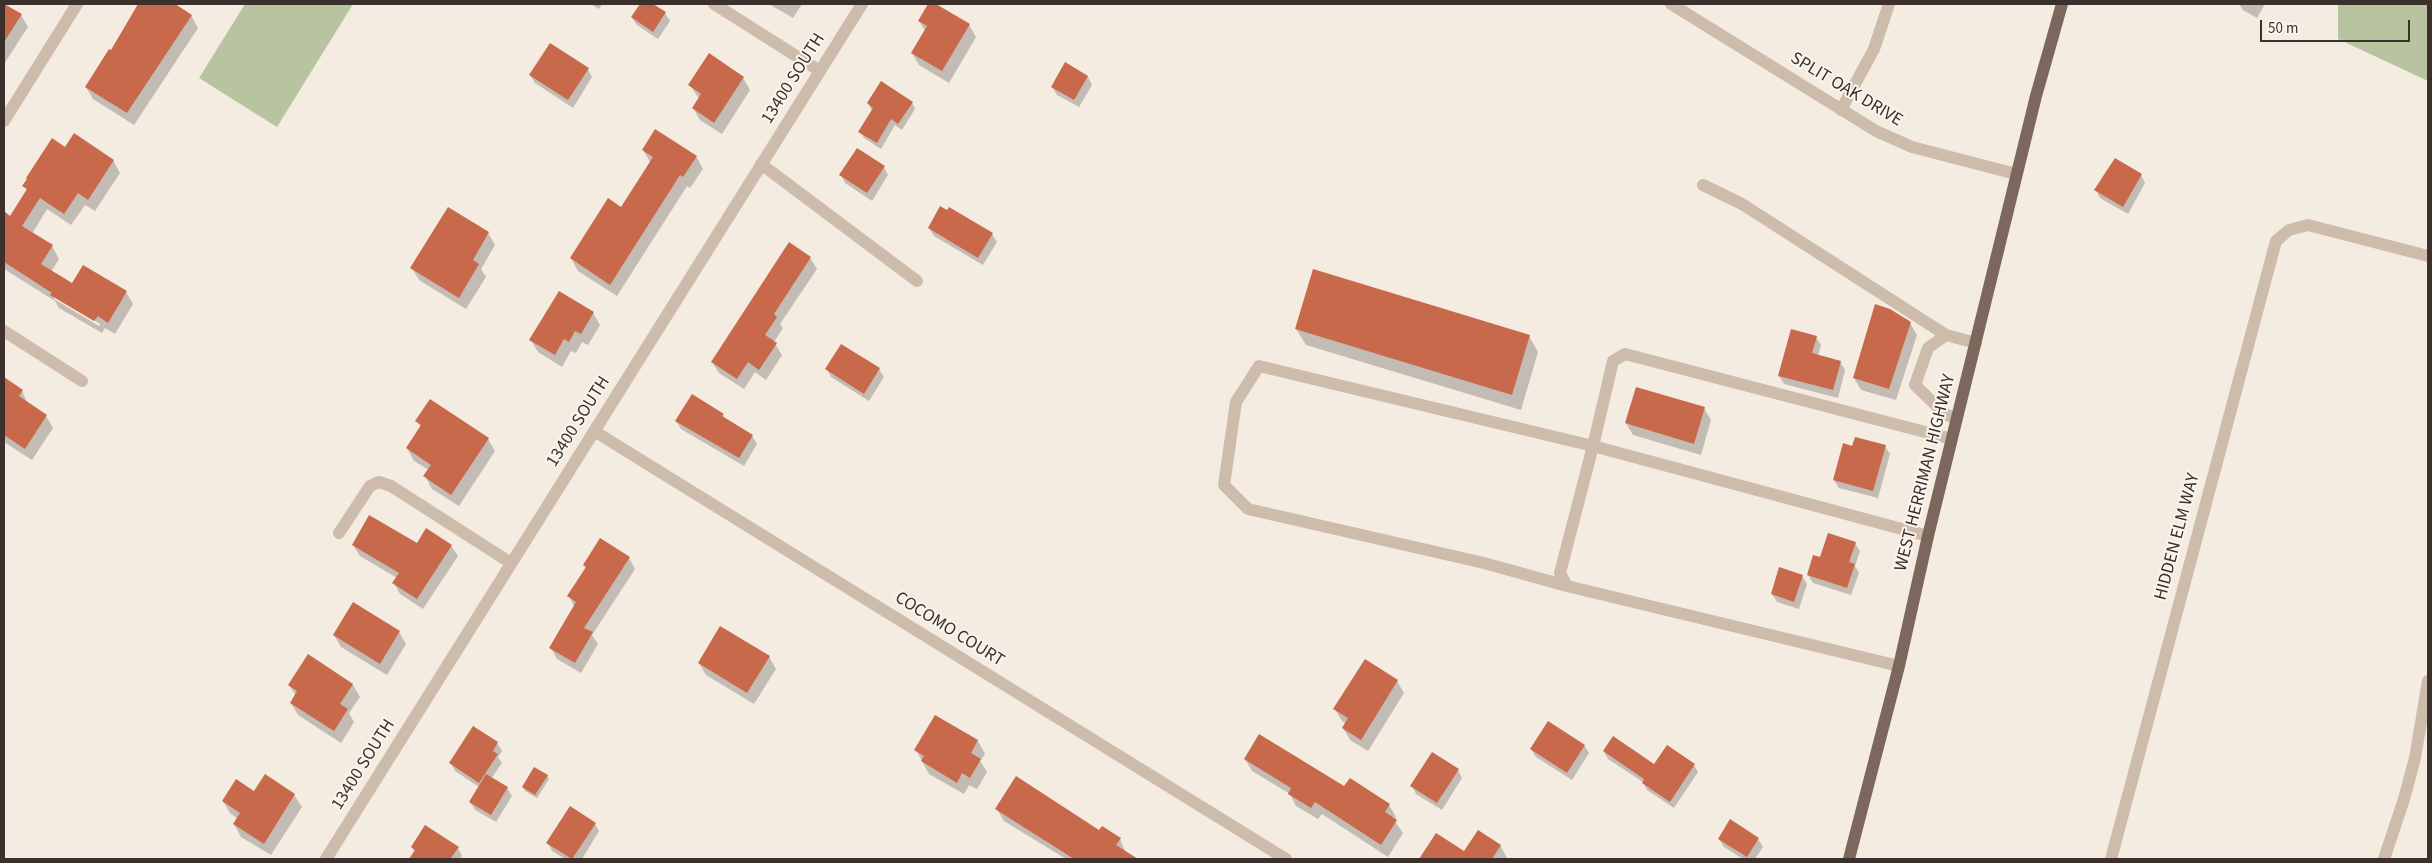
<!DOCTYPE html>
<html>
<head>
<meta charset="utf-8">
<style>
	body { margin:0 }
	#map { position:relative; width:2432px; height:863px; overflow:hidden; background:#f4ebe1; font-family:"Source Sans 3",sans-serif }
	canvas { display:block }
	.frame { position:absolute; inset:0; border:5px solid #3b302b; pointer-events:none }
	.scale { position:absolute; left:2260px; top:20px; width:150px; height:22px; box-sizing:border-box; border:2px solid #3b302b; border-top:0; padding-left:6px; font-size:15px; line-height:18px; white-space:nowrap; color:#3b302b; -webkit-text-stroke:4px #fbf5ee; paint-order:stroke }
</style>
</head>
<body>
<div id="map">
<canvas width="2432" height="863"></canvas>
<div class="frame"></div>
<div class="scale">50 m</div>
</div>
<script>
const context = document.querySelector('canvas').getContext('2d');
context.lineJoin = 'round';
function fill(path, color) { context.fillStyle = color; context.fill(path, 'evenodd'); }
const poly = rows => new Path2D(rows.map(r => 'M' + r).join(''));
function trace(path, color, width, dash) { context.strokeStyle = color; context.lineWidth = width; context.lineCap = dash ? 'butt' : 'round'; context.setLineDash(dash || []); context.stroke(path); }
function drawText(font, color, halo, rows, align = 'center') {
  context.font = font + ' "Source Sans 3",sans-serif'; context.lineWidth = 4; context.setLineDash([]); context.textBaseline = 'middle'; context.strokeStyle = halo; context.fillStyle = color; for (const [text, x, y, turn = 0] of rows) {
    context.save(); context.translate(x, y); context.rotate((+turn || 0) * Math.PI / 180); context.textAlign = isNaN(turn) ? turn : align; if (halo) context.strokeText(text, 0, 0); context.fillText(text, 0, 0); context.restore();
  }
}
fill(poly([
	[245,4,353,4,277,127,199,78],
	[2338,4,2428,4,2428,81,2338,39]
]), '#b8c4a0');
fill(poly([
	[4,4,8,4,7,6,21,15,28,27,4,64],
	[139,4,173,4,191,15,198,28,134,125,93,99,86,87,130,22,129,20],
	[591,4,602,4,599,9],
	[641,4,650,4,665,13,670,21,658,39,637,25,632,18],
	[769,4,802,4,793,18],
	[930,4,933,4,969,25,976,37,949,83,919,65,912,53,925,31,919,21],
	[2239,4,2265,4,2257,18,2243,10],
	[1066,64,1088,77,1092,85,1079,107,1057,95,1052,87],
	[588,69,592,77,573,108,535,83,530,75],
	[743,78,750,90,722,134,700,120,693,108,699,99,690,85],
	[868,103,912,103,915,109,902,130,895,125,881,149,864,138,860,132,872,111],
	[66,148,113,160,120,173,95,211,85,205,71,225,47,209,32,234,52,246,59,259,51,272,73,285,126,292,133,304,115,334,105,328,102,333,59,308,55,301,4,269,4,213,11,217,27,191,24,186],
	[54,296,100,324,99,326,54,299],
	[643,150,696,156,703,169,690,188,687,186,617,296,578,271,571,258,622,208,650,162],
	[884,167,888,175,872,201,845,183,841,175],
	[2141,175,2145,183,2128,214,2100,198,2096,190],
	[448,209,488,233,495,245,481,269,486,277,466,309,419,280,412,268],
	[950,209,992,234,997,242,983,265,934,236,929,228],
	[789,244,810,258,817,269,780,324,783,328,774,342,782,355,766,380,755,372,744,389,719,373,712,362],
	[593,313,600,325,588,345,582,342,576,353,571,351,562,367,538,352,531,340],
	[1910,323,1917,335,1896,400,1861,390,1854,378],
	[1296,329,1529,336,1538,352,1521,410,1306,345],
	[1816,337,1821,345,1818,356,1840,362,1845,370,1838,398,1784,384,1779,376],
	[827,369,879,369,884,377,869,401,831,377],
	[4,378,22,391,28,404,46,416,53,428,32,460,4,442],
	[1704,408,1711,420,1701,455,1633,435,1626,423],
	[723,415,725,420,752,436,757,444,744,466,681,429,676,421],
	[417,421,488,439,495,451,459,506,432,489,425,476,429,470,414,461,407,448,421,428],
	[1885,446,1890,454,1878,498,1839,488,1834,480,1853,447],
	[1855,543,1860,551,1855,566,1859,573,1851,595,1813,583,1808,575,1821,558],
	[417,544,451,546,458,556,423,609,400,594,394,583,397,578,360,556,353,545],
	[629,558,635,569,592,635,598,644,581,673,557,659,551,648,574,606,569,596,586,569,584,565],
	[1802,576,1807,584,1799,609,1777,602,1772,594],
	[399,632,406,644,387,675,341,647,334,635],
	[769,657,776,669,754,704,706,675,699,663],
	[1397,681,1404,693,1368,751,1350,740,1343,728,1346,724,1342,721,1335,709],
	[289,685,353,685,360,697,349,713,354,722,341,743,298,715,291,703,296,696],
	[936,716,978,741,985,754,980,761,987,772,977,789,969,785,964,794,929,774,916,750],
	[497,743,502,751,498,757,502,763,491,779,507,788,512,796,496,822,475,810,470,802,479,787,455,771,451,763],
	[1584,745,1589,753,1572,780,1536,757,1531,749],
	[1604,752,1655,766,1694,765,1698,772,1674,808,1647,790,1643,782,1608,759],
	[1245,759,1345,788,1389,805,1396,817,1394,820,1403,833,1388,857,1322,814,1318,819,1296,806,1290,794,1252,771],
	[1458,770,1462,778,1442,810,1416,794,1412,786],
	[547,775,549,779,537,798,525,791,523,787],
	[294,795,302,807,271,855,241,837,234,824,238,819,230,813,223,801],
	[997,809,1100,832,1120,839,1126,853,1136,859,1066,859,1004,821],
	[595,824,599,831,582,859,565,859,552,851,548,843],
	[1436,835,1464,853,1500,845,1507,858,1420,859],
	[1719,839,1758,839,1763,847,1755,859,1743,859,1724,847],
	[412,847,458,848,462,856,460,859,411,859,415,852]
]), '#0003');
fill(poly([
	[4,4,22,14,4,42],
	[138,4,175,4,192,15,127,113,85,87,109,49,111,50],
	[640,4,653,4,666,12,653,32,631,17],
	[928,4,936,4,970,24,942,71,911,53,927,26,918,21],
	[550,43,589,68,568,100,529,75],
	[709,53,744,77,714,123,692,108,701,94,688,85],
	[1065,62,1088,76,1074,100,1051,87],
	[881,81,913,102,898,124,891,119,877,143,858,132,873,108,867,103],
	[655,129,697,156,683,177,680,175,610,285,570,258,608,198,621,207,653,157,642,150],
	[74,133,114,160,88,200,78,193,64,214,40,198,22,226,53,245,41,264,72,283,83,265,127,291,108,323,98,316,94,321,50,295,52,293,4,262,4,211,10,216,27,189,22,186,27,179,26,178,52,138,65,147],
	[857,148,885,166,867,193,839,175],
	[2115,158,2142,174,2123,207,2094,190],
	[940,206,947,210,949,207,993,233,978,258,928,228],
	[448,207,489,232,473,260,479,264,459,298,410,268],
	[789,242,811,257,774,314,777,317,765,335,777,343,759,370,748,362,737,379,711,362],
	[1313,269,1530,335,1512,395,1295,329],
	[559,291,594,312,581,334,575,331,569,342,564,339,555,355,529,340],
	[1875,304,1890,309,1911,322,1889,389,1853,378],
	[1791,329,1817,336,1812,353,1841,361,1833,390,1778,376],
	[841,344,880,368,864,394,825,369],
	[4,377,23,390,19,396,47,415,25,449,4,435],
	[1636,387,1705,407,1694,444,1625,423],
	[692,394,724,414,722,416,753,435,739,458,675,421],
	[430,399,489,438,451,495,423,476,431,465,406,448,421,425,415,421],
	[1855,437,1886,445,1873,491,1833,480,1843,443,1852,446],
	[369,515,417,543,426,528,452,545,417,599,392,583,399,573,352,545],
	[1828,533,1856,542,1849,562,1855,564,1847,588,1807,575,1813,555,1820,557],
	[600,538,630,557,584,628,593,632,575,663,549,648,576,602,567,596,586,567,583,565],
	[1779,567,1803,575,1794,602,1771,594],
	[353,602,400,631,380,664,333,635],
	[720,626,770,656,747,693,698,663],
	[308,654,353,684,340,704,348,709,334,731,290,703,297,691,288,685],
	[1365,659,1398,680,1361,740,1342,728,1348,718,1333,709],
	[935,715,978,740,971,753,981,759,970,778,962,773,957,783,921,761,924,756,914,750],
	[1548,721,1585,745,1567,773,1530,749],
	[473,726,498,742,493,751,498,754,479,783,449,763],
	[1259,734,1344,786,1350,778,1390,804,1385,812,1397,820,1381,845,1315,802,1311,808,1288,794,1291,788,1244,759],
	[1613,736,1654,764,1667,745,1695,764,1670,802,1642,783,1644,779,1603,751],
	[1432,752,1459,769,1437,803,1410,786],
	[534,767,548,775,535,795,522,787],
	[265,774,295,794,264,844,233,824,240,813,222,801,236,779,254,791],
	[486,774,508,787,491,815,469,802],
	[1016,776,1099,830,1102,826,1121,838,1116,845,1138,859,1074,859,995,809],
	[570,806,596,823,572,859,546,843],
	[1730,819,1759,838,1747,857,1718,839],
	[425,825,459,847,450,859,409,859,415,850,411,847],
	[1478,830,1501,845,1492,859,1419,859,1436,833,1464,851]
]), '#c8694b');
trace(poly([
	[714,4,820,71],
	[1671,4,1876,131,1912,147,2016,174],
	[1841,110,1874,49,1889,4],
	[4,121,77,4],
	[761,164,917,281],
	[1703,185,1742,204,1946,335,1976,343],
	[4,331,82,381],
	[1946,335,1928,348,1915,385,1945,414,1957,419],
	[594,431,1286,859],
	[339,533,370,486,379,482,391,486,511,563],
	[1928,536,1593,446,1613,361,1625,354,1952,439],
	[1567,586,1484,563,1248,509,1224,485,1236,402,1259,366,1593,446,1560,573,1567,586,1899,666],
	[326,859,862,4],
	[2111,859,2276,241,2289,230,2308,225,2428,256],
	[2384,859,2404,799,2415,758,2428,681]
]), '#cdbbac', 12);
trace(poly([
	[1849,859,1899,666,1928,536,2036,96,2062,4]
]), '#7d675c', 12);
drawText('18px', '#3b302b', '#fbf5ee', [
	["13400 SOUTH",794,79,-58],
	["SPLIT OAK DRIVE",1846,90,31],
	["13400 SOUTH",579,422,-58],
	["WEST HERRIMAN HIGHWAY",1926,473,-76],
	["HIDDEN ELM WAY",2178,537,-75],
	["COCOMO COURT",949,630,32],
	["13400 SOUTH",364,765,-58]
]);
</script>
</body>
</html>
